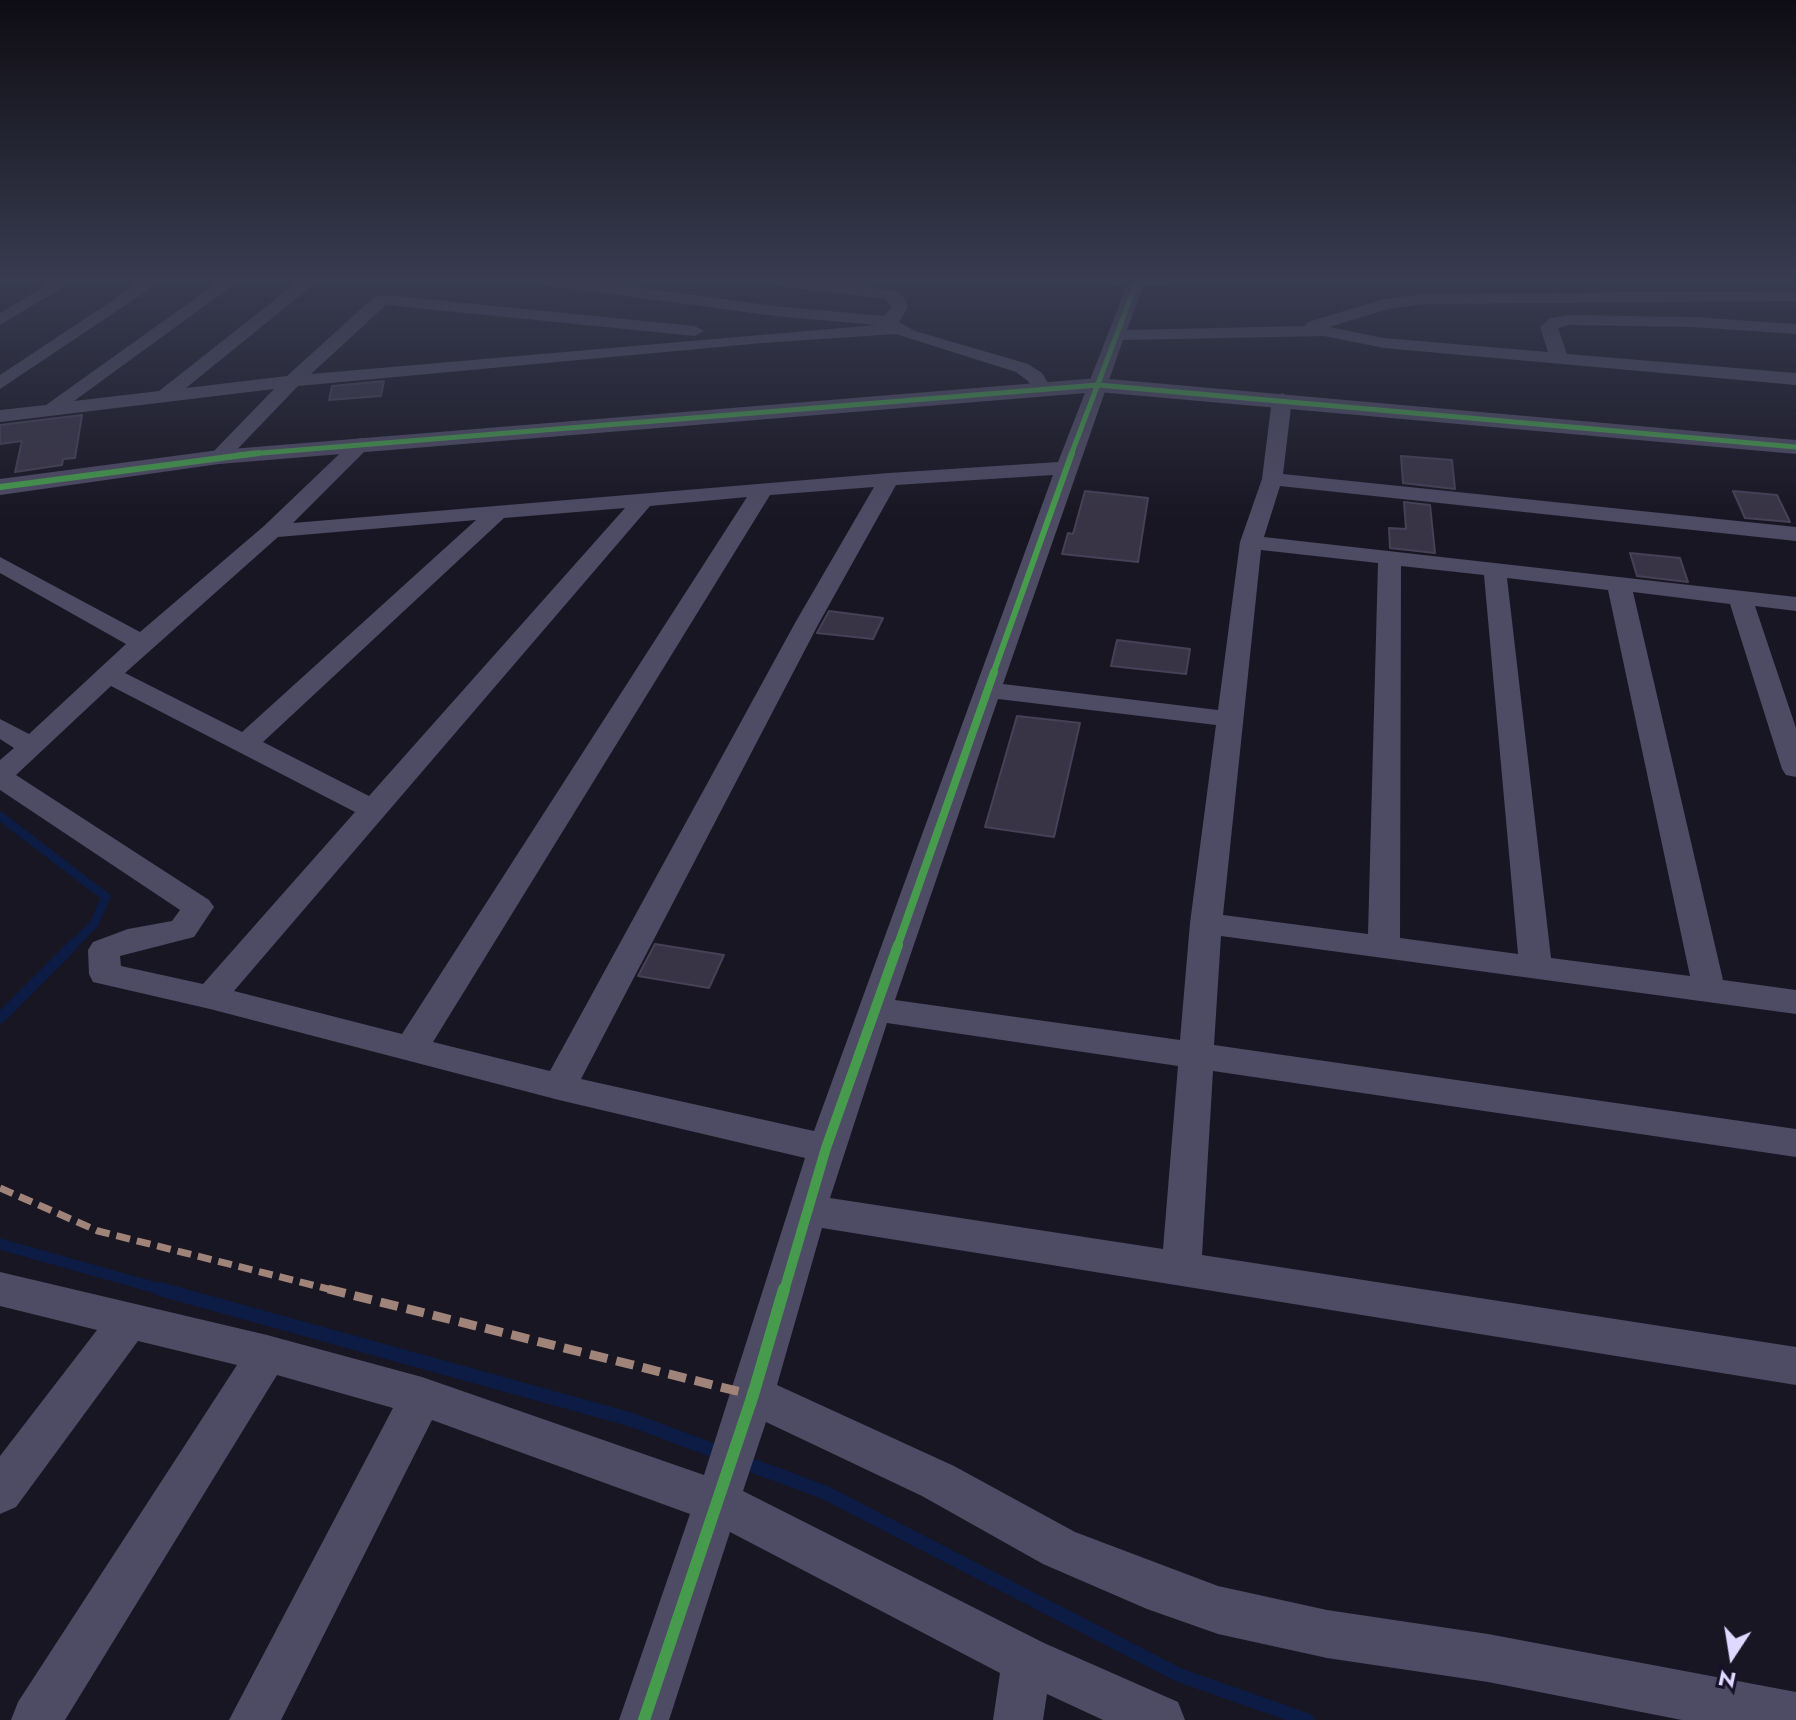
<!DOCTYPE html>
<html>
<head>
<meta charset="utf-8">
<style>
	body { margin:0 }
	#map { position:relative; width:1796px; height:1720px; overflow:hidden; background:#191623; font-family:Jost,sans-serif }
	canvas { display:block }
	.north { position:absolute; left:1692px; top:1616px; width:80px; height:80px; -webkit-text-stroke:6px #161029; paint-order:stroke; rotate:192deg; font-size:22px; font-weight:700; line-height:32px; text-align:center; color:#dfd8ff }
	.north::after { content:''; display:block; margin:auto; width:28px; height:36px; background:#dfd8ff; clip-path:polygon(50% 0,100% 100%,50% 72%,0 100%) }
</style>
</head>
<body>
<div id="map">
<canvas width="1796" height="1720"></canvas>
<div class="north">N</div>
</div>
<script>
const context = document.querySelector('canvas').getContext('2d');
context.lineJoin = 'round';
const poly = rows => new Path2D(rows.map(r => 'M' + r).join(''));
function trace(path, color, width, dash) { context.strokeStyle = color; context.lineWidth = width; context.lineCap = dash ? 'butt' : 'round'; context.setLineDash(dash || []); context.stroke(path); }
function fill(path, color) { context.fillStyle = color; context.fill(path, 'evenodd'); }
trace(poly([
	[0,816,106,897,94,924,71,947]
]), '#0c1c45', 9);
trace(poly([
	[0,1018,73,945],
	[0,1244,167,1291]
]), '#0c1c45', 11);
trace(poly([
	[160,1289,629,1419,723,1454],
	[740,1461,824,1492,1179,1675,1307,1720]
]), '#0c1c45', 14);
const building = poly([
	[384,381,381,396,329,400,332,386,384,381],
	[82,415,75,458,63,459,62,465,15,472,22,441,0,444,0,425,82,415],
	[1401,456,1452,460,1455,489,1403,483,1401,456],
	[1085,491,1148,498,1138,562,1062,554,1068,533,1073,534,1085,491],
	[1733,491,1777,495,1790,522,1745,518,1733,491],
	[1404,502,1430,505,1435,553,1390,548,1389,528,1406,529,1404,502],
	[1630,553,1680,558,1688,582,1637,576,1630,553],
	[829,611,883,618,873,639,817,633,829,611],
	[1117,640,1190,649,1186,674,1111,666,1117,640],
	[1017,716,1080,723,1054,837,985,827,1017,716],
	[655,944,724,955,709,988,638,976,655,944]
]);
fill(building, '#383445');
trace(building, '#464157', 2);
fill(poly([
	[55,280,75,280,0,325,0,313,55,280],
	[143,280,163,280,0,389,0,375,143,280],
	[221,280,240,280,74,401,159,391,300,280,319,280,186,388,287,376,373,298,385,295,695,326,704,331,695,336,386,305,311,374,876,325,775,316,544,285,536,280,583,280,775,306,884,316,892,307,885,299,770,285,762,280,812,280,896,291,904,297,908,307,899,322,915,331,1028,364,1042,373,1052,389,1043,395,1036,393,1028,381,1016,372,896,334,762,343,298,386,226,461,219,463,209,457,212,453,274,389,0,422,0,410,46,405,221,280],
	[1099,280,1182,280,1174,285,1144,285,1127,330,1305,326,1308,322,1380,300,1423,294,1796,291,1796,301,1423,304,1388,309,1329,327,1384,338,1548,352,1540,327,1550,318,1569,315,1692,317,1796,324,1796,334,1692,327,1569,325,1558,328,1567,354,1796,373,1796,385,1384,348,1324,336,1123,340,1003,684,1218,710,1240,542,1262,479,1272,399,1282,393,1292,399,1283,474,1796,527,1796,541,1280,486,1264,537,1796,597,1796,611,1755,606,1796,728,1796,777,1786,775,1782,769,1730,604,1633,592,1723,980,1796,990,1796,1014,1221,936,1214,1045,1796,1129,1796,1157,1213,1071,1202,1255,1796,1347,1796,1385,822,1228,777,1385,954,1466,1075,1532,1218,1586,1327,1610,1488,1634,1796,1692,1796,1720,1682,1720,1488,1682,1327,1658,1218,1634,1147,1609,1043,1564,922,1496,766,1422,743,1491,1044,1643,1178,1702,1185,1720,1103,1720,1047,1694,1043,1720,993,1720,1000,1673,730,1532,669,1720,619,1720,690,1514,432,1420,281,1720,229,1720,393,1408,277,1375,65,1720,11,1720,18,1702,237,1365,138,1341,16,1507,0,1514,0,1456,97,1330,0,1306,0,1272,267,1335,422,1377,704,1475,805,1158,559,1100,210,1009,93,982,89,974,88,950,93,942,128,929,172,921,180,910,0,790,0,760,14,748,0,739,0,719,29,734,126,644,0,573,0,557,140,632,264,526,354,440,361,438,368,440,371,444,368,448,293,523,889,473,1058,462,1127,285,1107,285,1099,280],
	[1053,475,814,1131,581,1079,819,623,896,485,1053,475],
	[874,487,795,623,550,1071,433,1042,770,495,874,487],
	[747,497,402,1034,234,991,650,506,747,497],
	[625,508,369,796,263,742,504,518,625,508],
	[476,520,242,732,125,673,278,537,476,520],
	[1261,550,1378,563,1368,934,1223,915,1261,550],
	[1401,566,1484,575,1518,954,1400,938,1401,566],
	[1507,578,1608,590,1690,976,1551,958,1507,578],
	[111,686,355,812,203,984,121,966,120,956,194,937,214,907,209,900,16,775,111,686],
	[998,699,1216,725,1190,923,1180,1040,895,1000,998,699],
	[887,1023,1178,1066,1163,1249,830,1198,887,1023]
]), '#4e4b64');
fill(poly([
	[1098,378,1796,440,1796,454,1098,392,219,464,0,495,0,479,219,450,1098,378]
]), '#4e4b64');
trace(poly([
	[0,1188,98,1231,336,1291]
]), '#a18479', 7, [14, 7]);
trace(poly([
	[328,1289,753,1395]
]), '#a18479', 9, [18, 9]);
trace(poly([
	[237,455,1098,385,1796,447],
	[1071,455,1137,281]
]), '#469c4c', 5);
trace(poly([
	[0,487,259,453],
	[993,674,1072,453]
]), '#469c4c', 6);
trace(poly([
	[897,947,994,672]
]), '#469c4c', 8);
trace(poly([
	[784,1291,826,1148,898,945]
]), '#469c4c', 10);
trace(poly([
	[644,1720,753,1395,784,1289]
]), '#469c4c', 12);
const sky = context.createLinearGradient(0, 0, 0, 521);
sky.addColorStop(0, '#0e0c13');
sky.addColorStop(0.54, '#383c50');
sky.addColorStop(1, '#383c5000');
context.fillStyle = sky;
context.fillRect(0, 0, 1796, 521);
</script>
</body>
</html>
